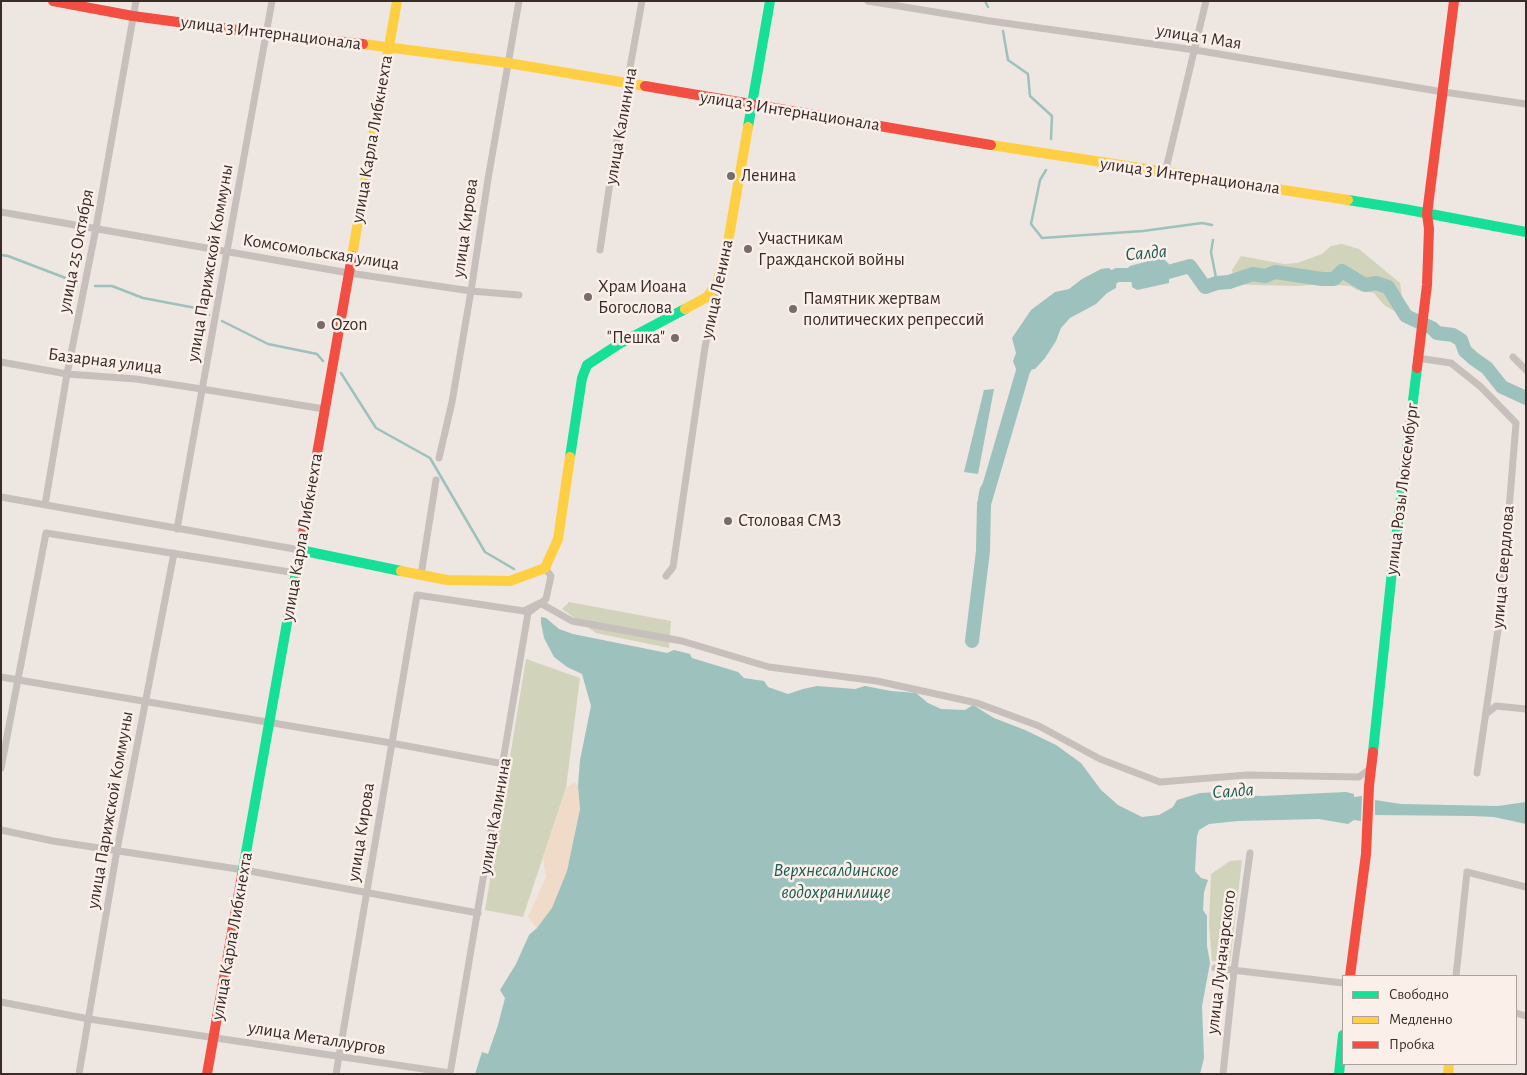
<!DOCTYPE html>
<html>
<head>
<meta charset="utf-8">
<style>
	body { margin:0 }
	#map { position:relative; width:1527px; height:1075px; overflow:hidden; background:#eee6e1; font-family:"Alegreya Sans",sans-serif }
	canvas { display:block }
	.frame { position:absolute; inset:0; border:2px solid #382b28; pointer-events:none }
	.legend { position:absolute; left:1342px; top:975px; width:175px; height:90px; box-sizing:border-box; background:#faf0e9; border:1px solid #aca19c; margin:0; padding:6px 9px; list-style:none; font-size:15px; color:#382b28 }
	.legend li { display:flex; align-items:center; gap:10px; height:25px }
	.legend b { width:25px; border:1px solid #aca19c }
</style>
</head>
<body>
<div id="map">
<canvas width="1527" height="1075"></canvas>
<div class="frame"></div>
<ul class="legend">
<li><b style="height:6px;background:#16e098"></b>Свободно</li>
<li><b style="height:6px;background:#ffcf43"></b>Медленно</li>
<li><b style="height:6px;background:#f24e42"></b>Пробка</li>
</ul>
</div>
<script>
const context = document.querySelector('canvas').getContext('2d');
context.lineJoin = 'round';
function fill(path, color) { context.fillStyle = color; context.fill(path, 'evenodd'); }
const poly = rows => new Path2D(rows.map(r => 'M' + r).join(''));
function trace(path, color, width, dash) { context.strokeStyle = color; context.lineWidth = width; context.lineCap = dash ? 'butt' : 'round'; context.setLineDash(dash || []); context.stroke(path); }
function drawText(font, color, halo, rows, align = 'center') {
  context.font = font + ' "Alegreya Sans",sans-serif'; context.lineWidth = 5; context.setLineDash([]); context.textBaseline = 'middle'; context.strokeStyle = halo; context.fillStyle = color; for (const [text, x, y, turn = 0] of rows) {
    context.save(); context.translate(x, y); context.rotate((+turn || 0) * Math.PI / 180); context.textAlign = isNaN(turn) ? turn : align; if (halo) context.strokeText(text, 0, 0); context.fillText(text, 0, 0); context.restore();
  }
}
fill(poly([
	[1342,244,1359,249,1400,283,1402,296,1394,311,1384,305,1374,293,1357,290,1350,286,1322,284,1298,286,1255,285,1235,284,1234,281,1232,270,1241,256,1284,264,1297,263,1322,254,1331,246],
	[569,602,671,621,669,648,596,633,562,609],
	[526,659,580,678,566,788,523,917,485,910],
	[1242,860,1230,962,1212,961,1209,924,1211,874,1230,861]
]), '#d2d3bb');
fill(poly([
	[574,782,578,786,580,809,567,871,552,909,537,928,528,917,546,877,543,858,566,788]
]), '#efdbc7');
fill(poly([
	[1156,259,1164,259,1169,264,1169,283,1137,290,1132,287,1131,275,1127,269,1130,266],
	[1109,268,1117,275,1116,288,1107,293,1096,304,1070,318,1061,328,1056,341,1045,358,1035,369,1023,371,1016,369,1013,361,1016,353,1012,338,1031,310,1055,292,1069,289,1082,279,1101,269],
	[994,389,978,474,964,472,984,390],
	[996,462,997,470,989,499,987,503,984,504,978,498,980,488],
	[541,617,546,618,559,629,573,634,667,653,674,650,690,654,692,658,738,672,744,678,764,681,768,687,788,694,803,689,817,686,855,689,865,686,891,691,916,693,928,703,941,709,965,710,973,705,994,718,1025,730,1056,745,1081,763,1101,790,1118,805,1142,817,1159,815,1173,807,1177,800,1200,793,1219,792,1236,795,1262,796,1346,792,1354,794,1354,797,1362,796,1361,821,1354,820,1348,824,1319,819,1238,821,1209,824,1199,830,1197,836,1195,871,1201,878,1208,880,1204,892,1203,910,1207,916,1207,946,1210,963,1202,1006,1204,1058,1200,1074,475,1074,482,1052,488,1054,498,1025,505,998,500,990,516,964,529,935,537,928,552,908,567,871,580,809,578,786,580,760,591,706,582,674,567,667,554,657,544,638,541,623],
	[1375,800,1401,804,1498,806,1526,802,1526,824,1494,817,1472,816,1375,815]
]), '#9dc1bc');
trace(poly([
	[985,1,988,7],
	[1003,31,1008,60,1028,74,1030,96,1052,116,1051,139],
	[1046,170,1040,180,1031,224,1042,238,1143,231,1202,223,1212,225],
	[1213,240,1211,252,1217,283],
	[1,255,8,256,76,282],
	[95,286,112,286,143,298,201,309,209,315],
	[222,321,268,344,317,354,323,361],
	[341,373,376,428,430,458,485,552,514,569]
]), '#9dc1bc', 2.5);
trace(poly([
	[1101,284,1117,275,1131,275,1168,272,1190,266,1205,287,1217,283,1229,282,1253,274,1265,276,1275,272,1322,279,1334,279,1342,271,1365,285,1376,283,1388,287,1406,316,1432,328,1437,333,1453,335,1461,340,1465,351,1474,359,1487,368,1502,387,1526,398],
	[972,641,983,551,984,504,1023,371,1031,355]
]), '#9dc1bc', 14);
trace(poly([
	[868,1,990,21,1195,50,1437,91,1526,104],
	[1165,173,1206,1],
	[1,212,349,273,471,291,519,295],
	[600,250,613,162,642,1],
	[1513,357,1526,370],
	[1417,358,1451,363,1481,387,1516,423,1501,609,1477,773],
	[1,362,67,374,136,379,202,389,324,409],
	[439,458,452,402,471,291,488,179,519,1],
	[1,497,300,550],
	[45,505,67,374,96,228,136,1],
	[177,529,272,1],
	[421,575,436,480],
	[666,576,673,567,705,347,717,287],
	[1,677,391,743,504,764],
	[1486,714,1496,706,1526,709],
	[1,768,46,533,296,573],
	[1,830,53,841,244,870,478,913],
	[1215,968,1343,983],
	[1456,976,1467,872,1526,887],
	[1,1002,89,1019,450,1073],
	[1516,1013,1526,1016],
	[79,1074,117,850,174,553],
	[336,1074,417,595,524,611,540,603,572,621,682,641,769,667,877,681,977,703,1039,726,1100,759,1160,782,1247,775,1359,777,1371,768],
	[450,1074,528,613,546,599,551,576,545,568],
	[1223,1074,1234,970,1250,853]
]), '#c7bfbb', 7);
trace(poly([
	[748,127,770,1],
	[1348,200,1404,209,1526,232],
	[570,457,582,378,587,365,619,344,685,309],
	[1373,752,1392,571,1417,368],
	[242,875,300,550,401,571],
	[1339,1074,1343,1035]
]), '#16e098', 10);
trace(poly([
	[363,44,508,63,645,86],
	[991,145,1348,200],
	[352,256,397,1],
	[685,309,707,297,717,284,728,242,748,127],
	[401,571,447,580,510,581,545,568,558,539,570,457],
	[1448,1074,1449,1064]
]), '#ffcf43', 10);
trace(poly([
	[53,1,133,16,267,34,363,44],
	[645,86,991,145],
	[1417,368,1427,285,1429,229,1427,214,1454,1],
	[300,550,352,256],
	[1350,976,1366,854,1369,786,1373,752],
	[207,1074,242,875]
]), '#f24e42', 10);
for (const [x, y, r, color] of [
	[731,176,5,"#786c69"],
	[748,249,5,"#786c69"],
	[588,297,5,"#786c69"],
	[793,309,5,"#786c69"],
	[321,325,5,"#786c69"],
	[675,338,5,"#786c69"],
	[728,521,5,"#786c69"]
]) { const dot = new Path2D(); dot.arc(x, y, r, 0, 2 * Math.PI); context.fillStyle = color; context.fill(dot); trace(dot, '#faf0e9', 2); }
drawText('18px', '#382b28', '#faf0e9', [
	["улица 3 Интернационала",271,33,7],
	["улица 1 Мая",1199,37,9],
	["улица 3 Интернационала",790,111,9],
	["улица Калинина",621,126,-80],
	["улица Карла Либкнехта",372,139,-80],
	["улица 3 Интернационала",1190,176,8],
	["улица Кирова",465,228,-82],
	["улица 25 Октября",76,251,-79],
	["Комсомольская улица",321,252,9],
	["улица Парижской Коммуны",210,263,-80],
	["улица Ленина",717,289,-78],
	["Базарная улица",105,361,7],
	["улица Розы Люксембург",1402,489,-83],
	["улица Карла Либкнехта",302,537,-80],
	["улица Свердлова",1503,567,-85],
	["улица Парижской Коммуны",110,810,-80],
	["улица Калинина",495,816,-80],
	["улица Кирова",361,832,-81],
	["улица Карла Либкнехта",232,936,-80],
	["улица Луначарского",1221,962,-83],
	["улица Металлургов",317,1038,9]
]);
drawText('18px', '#382b28', '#faf0e9', [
	["Ленина",741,176],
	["Участникам",758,239],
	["Гражданской войны",758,260],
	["Храм Иоана",598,287],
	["Богослова",598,308],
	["Памятник жертвам",803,299],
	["политических репрессий",803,320],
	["Ozon",331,325],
	["\"Пешка\"",665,338,"right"],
	["Столовая СМЗ",738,521]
], 'left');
drawText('italic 19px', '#1c5b56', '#faf0e9', [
	["Салда",1146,253,-5],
	["Салда",1233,791,-4],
	["Верхнесалдинское",836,870],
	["водохранилище",836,892]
]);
</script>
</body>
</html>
